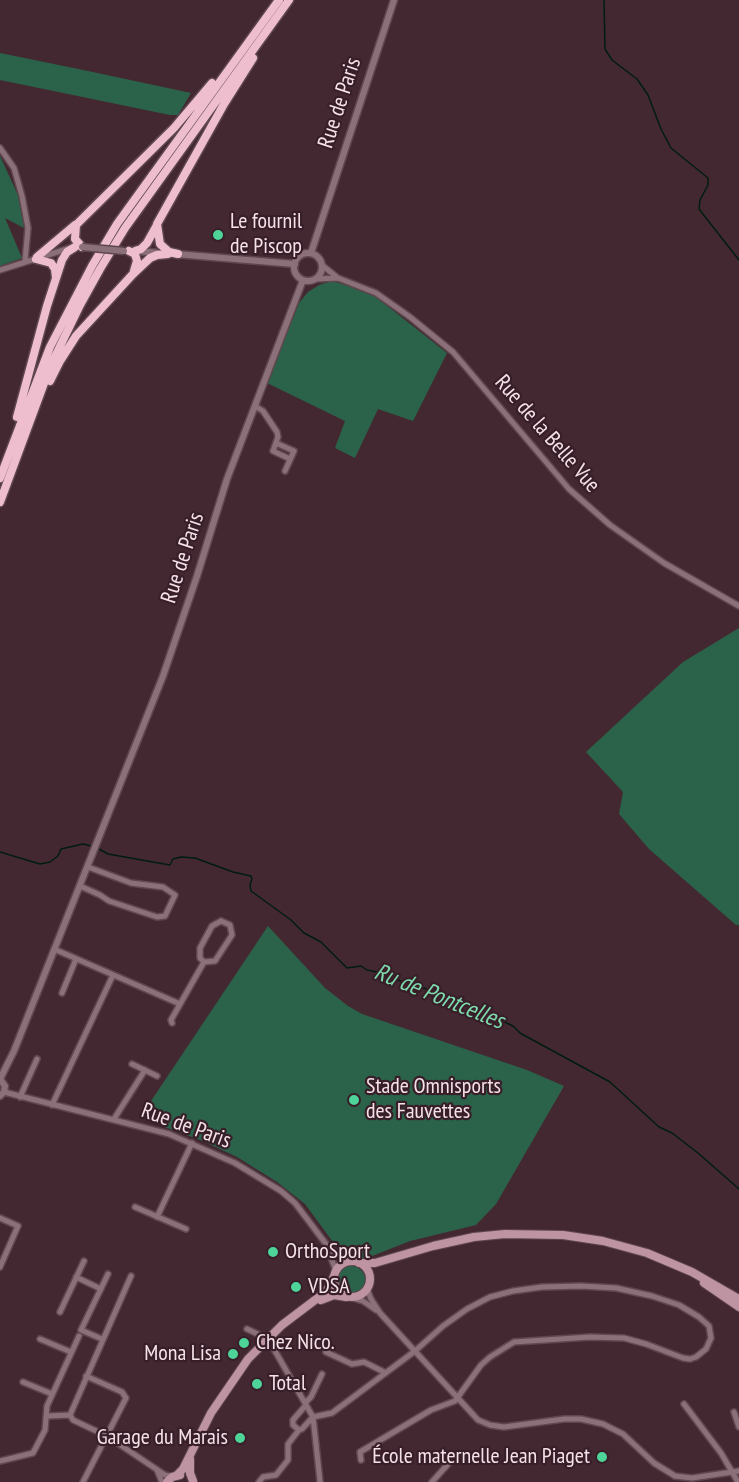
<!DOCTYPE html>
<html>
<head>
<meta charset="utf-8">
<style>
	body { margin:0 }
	canvas { display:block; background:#432832 }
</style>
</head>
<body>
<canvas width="739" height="1482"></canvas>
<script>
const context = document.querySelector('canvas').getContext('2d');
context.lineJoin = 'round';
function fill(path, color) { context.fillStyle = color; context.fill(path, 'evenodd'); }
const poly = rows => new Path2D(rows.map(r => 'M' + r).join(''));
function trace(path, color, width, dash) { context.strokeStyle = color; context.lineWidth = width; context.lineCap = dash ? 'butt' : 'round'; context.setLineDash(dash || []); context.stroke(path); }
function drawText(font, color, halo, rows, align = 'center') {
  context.font = font + ' "PT Sans Narrow",sans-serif'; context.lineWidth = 4.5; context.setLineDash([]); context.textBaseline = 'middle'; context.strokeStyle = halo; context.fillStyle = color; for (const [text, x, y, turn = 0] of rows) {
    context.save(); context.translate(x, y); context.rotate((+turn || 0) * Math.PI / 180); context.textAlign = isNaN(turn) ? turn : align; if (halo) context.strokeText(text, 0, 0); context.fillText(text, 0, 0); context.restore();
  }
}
fill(poly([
	[0,53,88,71,191,93,178,115,170,115,0,80],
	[0,156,18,195,24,228,5,218,22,258,0,266],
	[332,281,352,287,376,297,447,353,413,421,378,409,355,458,335,448,345,421,267,383,299,303,308,292,319,285],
	[739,628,739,925,736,925,649,849,619,814,623,792,586,752,683,662],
	[268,926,325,988,348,1006,362,1014,527,1070,564,1086,496,1204,476,1225,410,1241,362,1260,344,1257,305,1204,277,1182,237,1157,203,1141,162,1126,164,1119,143,1113],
	'337 1280a14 14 0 1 1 28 0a14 14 0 1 1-28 0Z'
]), '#2a6349');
trace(poly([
	[604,0,605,49,612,60,637,79,648,95,661,129,671,148,708,178,708,185,700,200,699,209,739,260],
	[99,849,108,854,170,865,173,859,181,857,195,858,233,872,251,876,252,879,250,885,251,891,291,920,304,933,321,942,347,968,361,966,367,970,377,972,385,976,452,997,513,1026,520,1033,610,1082,659,1127,672,1133,698,1153,739,1189],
	[0,852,40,864,50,862,58,856,61,849,83,844,91,846]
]), '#001c0e', 1.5);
const minor = poly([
	[0,148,14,168,22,196,28,228,25,261],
	[323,266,338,278,376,293,410,317,453,352,569,489,610,525,664,563,739,606],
	[0,270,70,248],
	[316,279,338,278],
	[255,406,263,411,277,432,278,437,273,451,290,459],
	[276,443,294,451,285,471],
	[80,886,100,895,109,901,157,917,165,916,175,895,163,887,131,883,88,867],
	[221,921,230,925,232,935,215,961,204,962,200,958,200,948,212,926,221,921],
	[54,949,180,1004],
	[62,993,76,959],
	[172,1023,171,1020,204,962],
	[132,1064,157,1076],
	[4,1092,169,1134,235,1163,281,1191,295,1203,326,1244,336,1271],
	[20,1097,37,1059],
	[52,1105,113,975],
	[114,1119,145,1070],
	[135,1207,186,1229],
	[157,1217,192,1143],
	[0,1218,18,1226,0,1267],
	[330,1248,343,1259,353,1261],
	[76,1277,101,1289],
	[367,1289,371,1299,380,1313,478,1420,490,1425,504,1427,564,1419,581,1419,603,1424,623,1434,654,1463,675,1476,692,1478,739,1471],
	[353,1298,363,1301,376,1310],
	[60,1312,84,1261],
	[247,1329,264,1337,271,1344,313,1417,320,1481],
	[40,1339,71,1352],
	[102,1339,81,1330,108,1274],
	[326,1352,352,1364,364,1362,386,1373],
	[23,1382,52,1394],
	[305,1403,311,1397,322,1374],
	[684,1404,721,1453,738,1482],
	[306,1405,293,1420,293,1425,299,1430,302,1429,313,1417],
	[734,1412,739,1427],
	[70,1415,131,1276],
	[48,1416,70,1415,73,1420,107,1436,165,1475,173,1477],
	[313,1417,332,1413,415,1351,443,1326,467,1309,490,1297,513,1291,542,1287,581,1286,616,1288,652,1296,679,1305,699,1317,709,1326,711,1338,706,1349,696,1357,690,1359,683,1358,646,1344,624,1338,590,1337,514,1342,490,1357,481,1365,455,1401,431,1410,360,1452,361,1460],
	[0,1461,33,1453,45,1430,47,1406,79,1336],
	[157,1470,162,1482],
	[83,1482,126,1398,122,1392,86,1376],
	[259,1482,263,1477,276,1475,288,1460,288,1444,299,1430],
	[432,1482,449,1463]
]);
const tertiary = poly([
	[137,251,159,253],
	'294 267a14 14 0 1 1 28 0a14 14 0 1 1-28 0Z',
	[311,253,394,0],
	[176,254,295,264],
	[0,1096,4,1092,5,1086,0,1079,14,1051,163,676,197,576,227,479,303,280]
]);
const secondary = poly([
	'334 1279a18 18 0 1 1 36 0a18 18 0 1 1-36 0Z',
	[359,1263,375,1263,433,1246,474,1237,505,1234,563,1235,603,1241,647,1253,692,1272,739,1299],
	[704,1283,739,1307],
	[321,1300,334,1295,346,1297],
	[190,1459,190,1473,193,1481],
	[176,1476,183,1469,211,1413,248,1359,282,1325,323,1294,330,1286,334,1276],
	[167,1482,172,1477,180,1475]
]);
const trunk = poly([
	[82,247,75,239,76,225,174,128,212,83],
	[129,251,135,254,137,261,134,271],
	[135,251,141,249,147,243,157,225],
	[178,254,169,252,160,244,157,224,224,104,253,58],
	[37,257,75,225],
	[36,259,51,263,55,269,56,278],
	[50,381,60,361,76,336,133,274,150,258,157,255,168,254],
	[17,417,47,306,62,260,67,252,75,247],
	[0,478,50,347,92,266,117,224,279,0],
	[0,502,50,367,80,305,100,269,125,228,289,0]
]);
trace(minor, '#5f464f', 8);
trace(tertiary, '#5f464f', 9);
trace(secondary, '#5f464f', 10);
trace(trunk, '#5f464f', 11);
trace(minor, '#8b7079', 5);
trace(tertiary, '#8b7079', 6);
trace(secondary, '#be93a2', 8);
trace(trunk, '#eebecf', 8);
const tertiaryBridge = poly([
	[82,247,124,251]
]);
trace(tertiaryBridge, '#5f464f', 9, []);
trace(tertiaryBridge, '#8b7079', 6);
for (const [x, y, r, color] of [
	[218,235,6,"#4ed399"],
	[354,1100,6,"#4ed399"],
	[273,1252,6,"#4ed399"],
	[296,1287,6,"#4ed399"],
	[244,1343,6,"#4ed399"],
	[233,1354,6,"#4ed399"],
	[257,1384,6,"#4ed399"],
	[240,1438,6,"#4ed399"],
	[602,1457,6,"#4ed399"]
]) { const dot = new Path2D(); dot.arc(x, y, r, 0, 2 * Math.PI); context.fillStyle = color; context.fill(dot); trace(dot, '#381e28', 2); }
drawText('22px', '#f5e2e8', '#381e28', [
	["Rue de Paris",340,103,-72],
	["Rue de la Belle Vue",547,434,49],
	["Rue de Paris",183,558,-72],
	["Rue de Paris",186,1126,20]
]);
drawText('22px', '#f5e2e8', '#381e28', [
	["Le fournil",230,222],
	["de Piscop",230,247],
	["Stade Omnisports",366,1087],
	["des Fauvettes",366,1112],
	["OrthoSport",285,1252],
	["VDSA",308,1287],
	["Chez Nico.",256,1343],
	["Mona Lisa",221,1354,"right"],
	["Total",269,1384],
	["Garage du Marais",228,1438,"right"],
	["École maternelle Jean Piaget",590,1457,"right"]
], 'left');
drawText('italic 24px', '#7ddbad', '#381e28', [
	["Ru de Pontcelles",439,997,22]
]);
</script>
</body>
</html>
